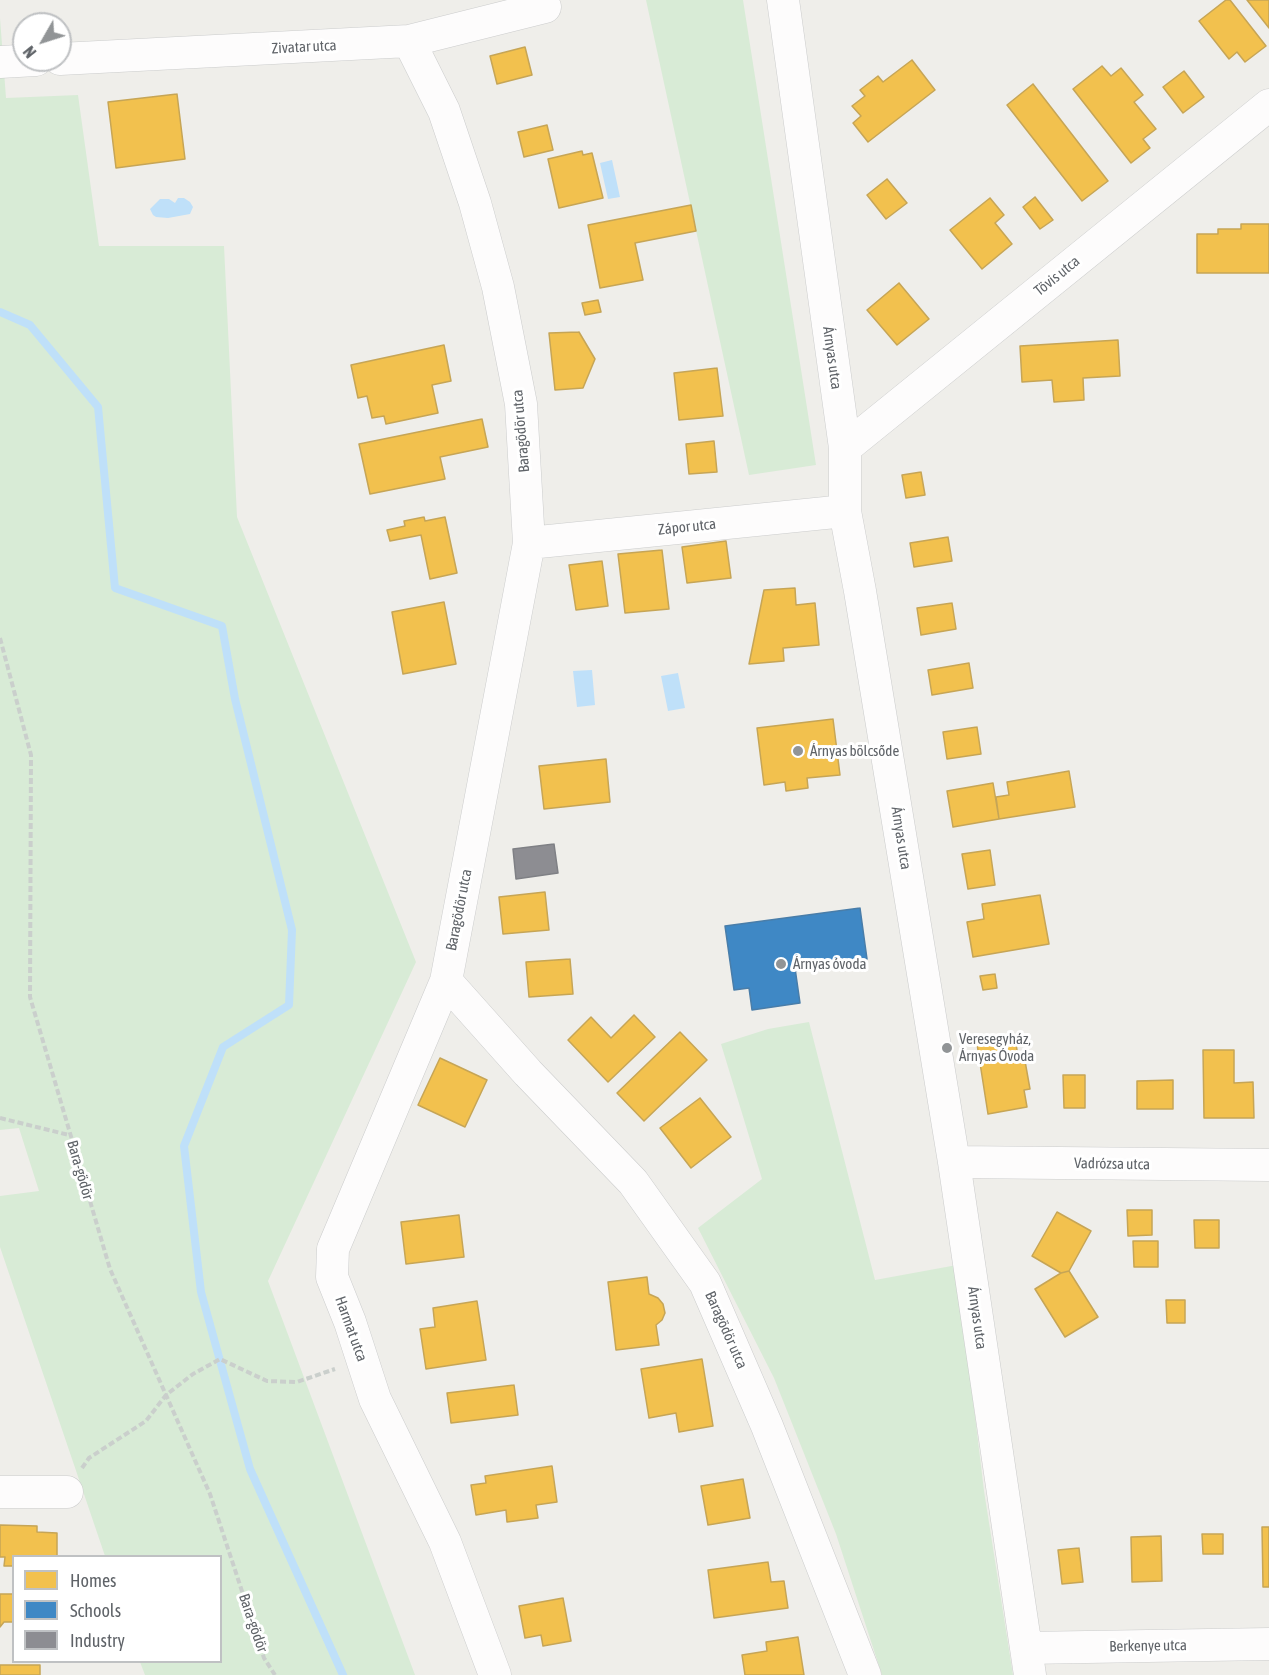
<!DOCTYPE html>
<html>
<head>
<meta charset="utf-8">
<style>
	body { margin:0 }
	#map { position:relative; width:1269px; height:1675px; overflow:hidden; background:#efeeea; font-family:"Asap Condensed",sans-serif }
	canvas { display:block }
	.legend { position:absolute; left:12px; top:1555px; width:210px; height:108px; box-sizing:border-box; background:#fff; border:2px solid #bfc1c3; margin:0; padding:8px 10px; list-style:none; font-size:18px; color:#5f6368 }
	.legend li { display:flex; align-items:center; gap:12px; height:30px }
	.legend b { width:30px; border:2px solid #bfc1c3 }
	.north { position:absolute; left:12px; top:12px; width:60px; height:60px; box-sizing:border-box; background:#fff; border:2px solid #bfc1c3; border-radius:50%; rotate:231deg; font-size:16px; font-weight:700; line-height:24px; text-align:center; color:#5f6368 }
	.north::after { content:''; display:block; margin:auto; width:21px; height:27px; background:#919496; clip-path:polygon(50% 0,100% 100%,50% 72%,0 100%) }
</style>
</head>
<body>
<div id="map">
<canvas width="1269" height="1675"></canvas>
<ul class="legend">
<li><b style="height:16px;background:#f2c14e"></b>Homes</li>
<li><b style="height:16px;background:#3f88c5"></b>Schools</li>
<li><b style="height:16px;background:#8d8d92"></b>Industry</li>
</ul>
<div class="north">N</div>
</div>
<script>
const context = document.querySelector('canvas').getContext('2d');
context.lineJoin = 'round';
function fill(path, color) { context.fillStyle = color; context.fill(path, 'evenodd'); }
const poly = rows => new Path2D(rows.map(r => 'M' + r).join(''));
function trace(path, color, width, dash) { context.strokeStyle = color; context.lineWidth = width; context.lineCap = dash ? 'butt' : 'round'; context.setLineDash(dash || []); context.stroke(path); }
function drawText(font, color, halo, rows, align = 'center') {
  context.font = font + ' "Asap Condensed",sans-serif'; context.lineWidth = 6; context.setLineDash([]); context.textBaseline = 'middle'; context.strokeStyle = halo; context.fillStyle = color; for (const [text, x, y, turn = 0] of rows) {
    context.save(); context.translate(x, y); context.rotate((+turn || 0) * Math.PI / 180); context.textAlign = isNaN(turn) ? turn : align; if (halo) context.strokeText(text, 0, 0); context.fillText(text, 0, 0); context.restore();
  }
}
fill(poly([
	[646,0,743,0,816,465,749,475],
	[0,18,6,98,78,95,99,246,224,246,237,517,416,962,268,1281,415,1675,145,1675,140,1662,220,1662,220,1556,105,1556,0,1247,0,1196,39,1191,19,1128,0,1130],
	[809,1022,875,1280,957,1265,984,1491,1013,1675,882,1675,836,1534,774,1378,698,1228,762,1179,721,1044,768,1029]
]), '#d8ebd6');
fill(poly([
	[612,160,620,197,608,199,600,163],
	[178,198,184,198,190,202,193,207,190,214,168,218,156,217,153,215,150,209,160,199,169,199,175,203],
	[592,670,595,705,577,707,573,671],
	[678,673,685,708,668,711,661,676]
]), '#bfe0f9');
const homes = poly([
	[1226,0,1230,0,1266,46,1245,62,1237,52,1229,59,1199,21,1226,0],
	[1247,0,1269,0,1269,28,1247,0],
	[525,47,532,75,497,84,490,56,525,47],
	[912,60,935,90,868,142,853,123,861,116,852,106,865,96,860,90,878,76,883,82,912,60],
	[1102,66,1111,76,1121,68,1143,95,1134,102,1156,129,1143,139,1150,148,1131,163,1073,89,1102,66],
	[1184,71,1204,97,1183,113,1163,87,1184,71],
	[1033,84,1108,181,1082,201,1007,105,1033,84],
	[177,94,185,159,116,168,108,102,177,94],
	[547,125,553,150,524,157,518,132,547,125],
	[582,151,583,155,592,153,603,198,559,208,548,159,582,151],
	[887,179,907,203,886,219,867,195,887,179],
	[1035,197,1053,220,1040,229,1023,207,1035,197],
	[990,198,1004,215,995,223,1012,244,982,269,950,230,990,198],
	[691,205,696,231,635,243,643,280,600,288,588,225,691,205],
	[1241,224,1269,224,1269,273,1197,273,1197,234,1218,234,1218,229,1241,229,1241,224],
	[899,283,929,319,897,345,867,310,899,283],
	[598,300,601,312,585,315,582,303,598,300],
	[579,332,595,359,583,388,555,390,549,333,579,332],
	[1118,340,1120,376,1083,378,1084,400,1054,402,1052,380,1022,382,1020,346,1118,340],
	[444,345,451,381,432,385,438,413,386,424,384,416,372,418,367,396,358,398,351,365,444,345],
	[717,368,723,416,679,420,674,373,717,368],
	[482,419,488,447,440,457,445,479,370,494,359,444,482,419],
	[714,441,717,472,689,474,686,444,714,441],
	[921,472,925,495,906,498,902,475,921,472],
	[424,517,425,521,445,517,457,573,430,579,421,535,390,541,387,530,405,526,404,521,424,517],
	[948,537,952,561,914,567,910,543,948,537],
	[726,541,731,578,687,583,682,547,726,541],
	[662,550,669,609,625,613,618,554,662,550],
	[602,561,608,606,576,610,569,565,602,561],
	[795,588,796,605,815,603,819,645,783,648,784,661,749,664,764,590,795,588],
	[444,602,456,664,403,674,392,612,444,602],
	[952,603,956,629,921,635,917,608,952,603],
	[969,663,973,688,932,695,928,670,969,663],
	[833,719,840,775,807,778,808,788,786,791,785,782,764,785,757,728,833,719],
	[977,727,981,754,947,759,943,732,977,727],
	[606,759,610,802,544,809,539,766,606,759],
	[1069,771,1075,807,999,819,996,797,1009,795,1007,782,1069,771],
	[993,783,999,819,953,827,947,791,993,783],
	[990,850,995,885,968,889,962,854,990,850],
	[545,892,549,930,503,934,499,897,545,892],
	[1040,895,1049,944,973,957,967,922,984,919,982,904,1040,895],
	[570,959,573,994,529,997,526,962,570,959],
	[995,974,997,988,983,990,980,976,995,974],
	[634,1015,655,1037,608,1082,568,1040,591,1017,611,1038,634,1015],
	[680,1032,707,1060,644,1121,617,1093,680,1032],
	[1015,1038,1019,1062,1025,1061,1030,1089,1024,1090,1027,1107,988,1114,977,1044,1015,1038],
	[1203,1050,1234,1050,1234,1083,1253,1082,1254,1118,1204,1118,1203,1050],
	[440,1058,487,1080,465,1127,418,1105,440,1058],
	[1063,1075,1085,1075,1085,1108,1064,1108,1063,1075],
	[1173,1080,1173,1109,1137,1109,1137,1081,1173,1080],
	[700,1098,731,1137,691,1168,660,1128,700,1098],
	[1127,1210,1152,1210,1152,1235,1128,1236,1127,1210],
	[1057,1212,1091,1231,1069,1271,1061,1273,1032,1256,1057,1212],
	[459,1215,464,1257,406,1264,401,1222,459,1215],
	[1194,1220,1219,1220,1219,1248,1195,1248,1194,1220],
	[1133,1241,1158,1241,1158,1267,1134,1267,1133,1241],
	[1069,1271,1098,1317,1065,1337,1035,1289,1061,1273,1069,1271],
	[647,1277,649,1294,658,1298,663,1304,665,1313,662,1320,656,1325,659,1345,616,1350,608,1282,647,1277],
	[1166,1300,1185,1300,1185,1323,1167,1323,1166,1300],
	[477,1301,486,1360,426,1369,420,1329,435,1327,433,1308,477,1301],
	[702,1359,713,1426,679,1432,676,1413,649,1418,641,1369,702,1359],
	[514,1385,518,1415,451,1423,447,1393,514,1385],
	[552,1466,557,1502,536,1505,538,1518,507,1522,506,1510,476,1515,471,1485,486,1483,485,1476,552,1466],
	[743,1479,750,1518,708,1525,701,1486,743,1479],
	[0,1525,37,1526,37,1532,57,1533,57,1556,14,1556,14,1566,4,1566,5,1557,0,1557,0,1525],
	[1262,1527,1269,1527,1269,1587,1263,1587,1262,1527],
	[1202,1534,1223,1534,1223,1554,1203,1554,1202,1534],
	[1161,1536,1162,1581,1132,1582,1131,1537,1161,1536],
	[1079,1548,1083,1582,1062,1584,1058,1550,1079,1548],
	[768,1562,771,1582,784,1581,788,1608,714,1618,708,1570,768,1562],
	[0,1594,14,1594,14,1622,4,1622,0,1627,0,1594],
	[563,1598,571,1641,543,1646,541,1635,525,1638,519,1606,563,1598],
	[798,1637,804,1675,745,1675,742,1655,767,1651,766,1642,798,1637],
	[0,1665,40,1665,40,1675,0,1675,0,1665]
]);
fill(homes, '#f2c14e');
trace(homes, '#c6a556', 1.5);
const schools = poly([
	[860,908,867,959,795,968,800,1003,752,1010,749,988,734,990,725,926,860,908]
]);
fill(schools, '#3f88c5');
trace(schools, '#497da9', 1.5);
const industry = poly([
	[554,844,558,873,516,879,513,849,554,844]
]);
fill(industry, '#8d8d92');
trace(industry, '#7f8085', 1.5);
trace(poly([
	[0,312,30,325,98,407,115,588,222,626,235,699,292,930,289,1005,223,1047,184,1146,201,1292,250,1469,343,1675]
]), '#bfe0f9', 8);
const minor = poly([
	[783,0,845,448,845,511,860,591,954,1162,1030,1675],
	[409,41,444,111,475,203,498,287,521,404,529,543,446,981,528,1073,633,1182,705,1283,767,1426,865,1675],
	[60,59,409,41,545,7],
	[0,62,36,60],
	[845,448,1269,105],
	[529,543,845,511],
	[446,981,333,1249,332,1277,350,1322,375,1399,445,1542,495,1675],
	[954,1162,1269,1165],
	[0,1492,67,1492],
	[1026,1648,1269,1644]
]);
trace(minor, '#cbcccc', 33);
trace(poly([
	[0,638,31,755,30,997,110,1269,210,1494,264,1658,275,1675],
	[0,1118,69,1135],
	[82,1468,89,1458,146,1421,166,1395,193,1374,220,1359,267,1381,297,1382,335,1369]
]), '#cacfcc', 4, [6, 3]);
trace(minor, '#fdfcfc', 32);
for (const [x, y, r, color] of [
	[798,751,6,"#919496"],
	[781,964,6,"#919496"],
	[947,1048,6,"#919496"]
]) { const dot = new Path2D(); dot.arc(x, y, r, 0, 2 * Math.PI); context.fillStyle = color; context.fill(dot); trace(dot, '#fff', 2); }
drawText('15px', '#5f6368', '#fff', [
	["Zivatar utca",304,47,-3],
	["Tövis utca",1057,276,-39],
	["Árnyas utca",832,358,82],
	["Baragödör utca",521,431,-95],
	["Zápor utca",687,527,-6],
	["Árnyas utca",901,838,81],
	["Baragödör utca",459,910,-79],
	["Vadrózsa utca",1112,1164,1],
	["Bara-gödör",80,1170,74],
	["Árnyas utca",977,1318,82],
	["Harmat utca",351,1329,70],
	["Baragödör utca",726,1330,66],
	["Bara-gödör",253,1623,71],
	["Berkenye utca",1148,1646,-1]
]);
drawText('15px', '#5f6368', '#fff', [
	["Árnyas bölcsőde",810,751],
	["Árnyas óvoda",793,964],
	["Veresegyház,",959,1039],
	["Árnyas Óvoda",959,1056]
], 'left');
</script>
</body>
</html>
